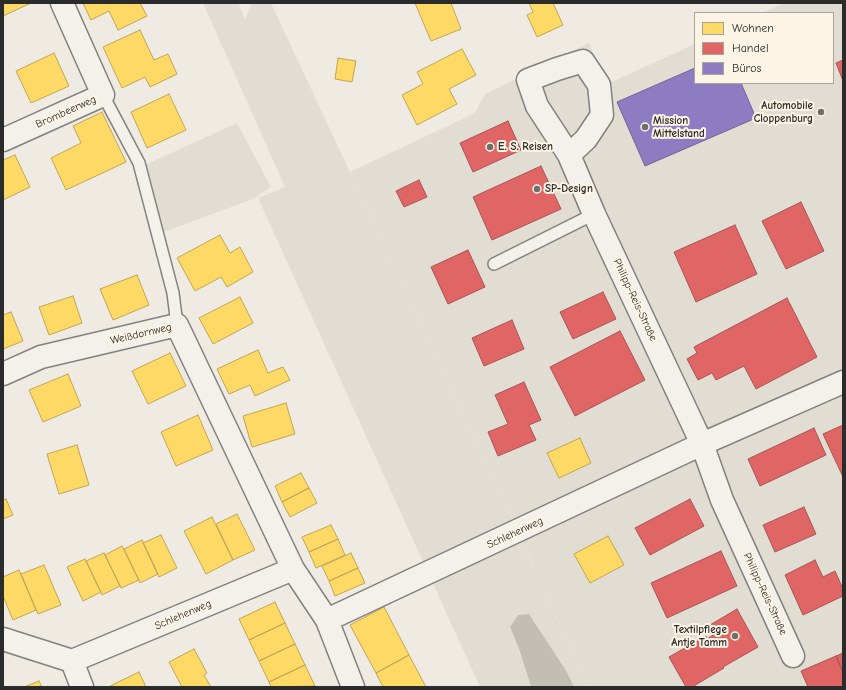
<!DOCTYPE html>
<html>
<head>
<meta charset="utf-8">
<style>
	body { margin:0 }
	#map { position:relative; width:846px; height:690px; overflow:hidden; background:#efebe3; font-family:"Comic Neue",sans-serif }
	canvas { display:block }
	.frame { position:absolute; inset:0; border:4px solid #2b2b2b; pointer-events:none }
	.legend { position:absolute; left:694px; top:12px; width:140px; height:72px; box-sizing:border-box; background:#fcf5e5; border:1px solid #a8a49b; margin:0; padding:5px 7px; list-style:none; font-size:12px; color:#2b2b2b }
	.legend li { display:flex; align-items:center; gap:8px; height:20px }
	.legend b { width:20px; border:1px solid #a8a49b }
</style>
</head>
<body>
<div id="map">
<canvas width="846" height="690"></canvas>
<div class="frame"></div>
<ul class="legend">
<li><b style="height:11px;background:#ffd966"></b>Wohnen</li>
<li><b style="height:11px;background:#e06666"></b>Handel</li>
<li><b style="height:11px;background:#8e7cc3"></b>Büros</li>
</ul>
</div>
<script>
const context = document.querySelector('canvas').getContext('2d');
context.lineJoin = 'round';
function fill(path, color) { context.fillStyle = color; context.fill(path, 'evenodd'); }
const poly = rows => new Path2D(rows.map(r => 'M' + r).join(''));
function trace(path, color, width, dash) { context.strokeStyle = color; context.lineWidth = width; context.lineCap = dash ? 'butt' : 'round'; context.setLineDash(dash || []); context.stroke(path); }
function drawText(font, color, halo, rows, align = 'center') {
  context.font = font + ' "Comic Neue",sans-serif'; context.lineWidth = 4; context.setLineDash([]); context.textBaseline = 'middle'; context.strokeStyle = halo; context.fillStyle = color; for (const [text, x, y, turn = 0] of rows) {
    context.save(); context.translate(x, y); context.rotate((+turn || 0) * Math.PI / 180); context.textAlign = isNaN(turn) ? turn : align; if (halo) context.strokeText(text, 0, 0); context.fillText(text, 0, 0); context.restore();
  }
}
fill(poly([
	[784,3,843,3,843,687,589,687,514,524,350,172,475,113,485,94,589,43,607,84,695,44,695,83,833,83,833,13,762,13]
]), '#e2ddd2');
fill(poly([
	[203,3,238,3,245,19,252,3,271,3,514,524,425,566,258,198,285,187],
	[237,123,271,187,253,199,164,232,145,165],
	[520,538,589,687,574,687,567,672,529,614,518,615,510,628,519,649,532,687,480,687,431,579]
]), '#e1ddd2');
fill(poly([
	[529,614,567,672,574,687,531,686,519,649,510,627,518,615]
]), '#c2beb4');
const homes = poly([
	[3,3,31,3,3,16,3,3],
	[83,3,140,3,147,16,118,30,109,11,91,20,83,3],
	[415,3,451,3,461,29,431,41,415,3],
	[529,3,553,3,563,25,537,37,527,15,533,12,529,3],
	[140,30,154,60,168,54,177,74,150,87,145,77,122,88,103,47,140,30],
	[462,49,476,75,449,89,457,104,417,125,402,95,423,84,417,72,462,49],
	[54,53,69,86,31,103,16,71,54,53],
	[338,58,356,61,352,82,335,79,338,58],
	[169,94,186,130,147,148,131,112,169,94],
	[102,112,126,162,66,190,51,158,81,143,73,126,102,112],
	[15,155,30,187,3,200,3,160,15,155],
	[220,235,230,253,240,247,253,272,227,287,221,277,195,291,177,258,220,235],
	[137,275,149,305,113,320,100,289,137,275],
	[73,296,82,323,49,335,39,307,73,296],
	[240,297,253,323,213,344,199,318,240,297],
	[11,312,23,341,3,349,3,315,11,312],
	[258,350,268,373,283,367,290,380,255,396,250,385,229,394,217,369,258,350],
	[170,353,186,386,148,404,132,371,170,353],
	[68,374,81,406,43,422,29,390,68,374],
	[286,403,295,434,252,447,243,416,286,403],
	[198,415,213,450,176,466,161,432,198,415],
	[580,438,591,463,559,478,547,453,580,438],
	[77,445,89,485,59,494,47,454,77,445],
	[301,473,309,488,282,502,275,486,301,473],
	[309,488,317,503,290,517,282,502,309,488],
	[6,499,13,515,3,519,3,501,6,499],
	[237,514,255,550,233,560,216,524,237,514],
	[212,517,233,560,206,574,184,531,212,517],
	[331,525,338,539,309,552,302,537,331,525],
	[161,535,177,568,159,577,143,543,161,535],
	[608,536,624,565,590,583,574,554,608,536],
	[338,539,345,555,316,568,309,552,338,539],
	[142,540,158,574,140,583,124,549,142,540],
	[122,546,139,580,121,588,105,555,122,546],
	[104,553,120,586,102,595,86,561,104,553],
	[351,553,358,568,329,581,322,566,351,553],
	[85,559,101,592,83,601,67,567,85,559],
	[44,565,61,605,38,614,21,574,44,565],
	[358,568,365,583,335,596,329,581,358,568],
	[19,570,36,610,13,620,3,596,3,577,19,570],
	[275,602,285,623,249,640,239,619,275,602],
	[384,607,409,655,376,673,350,625,384,607],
	[285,623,295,644,259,661,249,640,285,623],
	[295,644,305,665,269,682,259,661,295,644],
	[194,649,207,673,204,675,211,687,182,687,169,662,194,649],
	[409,655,426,687,383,687,376,673,409,655],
	[305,665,315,686,271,687,269,682,305,665],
	[139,672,146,687,108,687,139,672],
	[39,681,42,687,24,687,39,681]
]);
fill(homes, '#ffd966');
trace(homes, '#bfa554', 1);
const shops = poly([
	[843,60,843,81,836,63,843,60],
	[508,121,521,150,473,172,460,143,508,121],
	[541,166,561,209,492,240,473,197,541,166],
	[419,180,427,197,404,207,396,191,419,180],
	[801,202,824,251,786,269,762,221,801,202],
	[735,225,757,274,696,302,674,252,735,225],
	[468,250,485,287,448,304,431,267,468,250],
	[603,292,616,319,573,339,560,312,603,292],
	[787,298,817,357,756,389,744,366,716,380,712,373,698,380,687,359,697,353,694,347,787,298],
	[512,320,524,349,484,366,472,338,512,320],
	[620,331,645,380,575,416,550,367,620,331],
	[524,382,541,420,529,425,536,440,498,456,488,432,508,424,495,395,524,382],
	[843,425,843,477,823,434,843,425],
	[814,428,826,455,760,486,748,459,814,428],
	[690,499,704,526,650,555,635,528,690,499],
	[804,507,816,534,775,552,763,525,804,507],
	[721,551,737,586,667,618,651,583,721,551],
	[815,560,823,577,835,571,843,589,843,596,803,615,785,575,815,560],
	[737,609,758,647,723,667,724,668,692,687,686,687,669,657,706,636,707,639,715,634,710,625,737,609],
	[843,653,843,672,836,656,843,653],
	[836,656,843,672,843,687,808,687,801,671,836,656]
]);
fill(shops, '#e06666');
trace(shops, '#aa5454', 1);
const offices = poly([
	[695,68,695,83,741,83,756,118,645,166,617,102,695,68]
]);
fill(offices, '#8e7cc3');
trace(offices, '#706495', 1);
const lane = poly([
	[103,95,139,163,173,293,177,325],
	[494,264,594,214]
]);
const street = poly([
	[3,140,103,95,62,3],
	[569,155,537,106,528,80,557,69,583,61,599,85,602,115,586,139,569,155,594,214,702,444,722,500,793,656],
	[3,374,41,357,177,325,293,569],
	[327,620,353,687],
	[3,639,72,661,293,569,327,620,702,444,843,382],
	[72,661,82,687]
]);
trace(lane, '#83817e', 14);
trace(street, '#83817e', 25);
trace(lane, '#f4f1eb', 11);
trace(street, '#f4f1eb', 22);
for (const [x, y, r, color] of [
	[821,112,4,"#706e6b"],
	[645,127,4,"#706e6b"],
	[490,147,4,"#706e6b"],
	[537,189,4,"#706e6b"],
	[735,636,4,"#706e6b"]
]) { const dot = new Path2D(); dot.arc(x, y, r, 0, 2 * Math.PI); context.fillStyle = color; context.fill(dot); trace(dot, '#fcf5e5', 1.5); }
drawText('bold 11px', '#2b2b2b', '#fcf5e5', [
	["Automobile",813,106,"right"],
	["Cloppenburg",813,119,"right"],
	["Mission",653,121],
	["Mittelstand",653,134],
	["E. S. Reisen",498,147],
	["SP-Design",545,189],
	["Textilpflege",727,630,"right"],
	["Antje Tamm",727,643,"right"]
], 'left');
drawText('11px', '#2b2b2b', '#fcf5e5', [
	["Brombeerweg",66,112,-24],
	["Philipp-Reis-Straße",635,300,65],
	["Weißdornweg",141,334,-13],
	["Schlehenweg",515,533,-25],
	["Philipp-Reis-Straße",765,594,65],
	["Schlehenweg",183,615,-23]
]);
</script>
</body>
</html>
